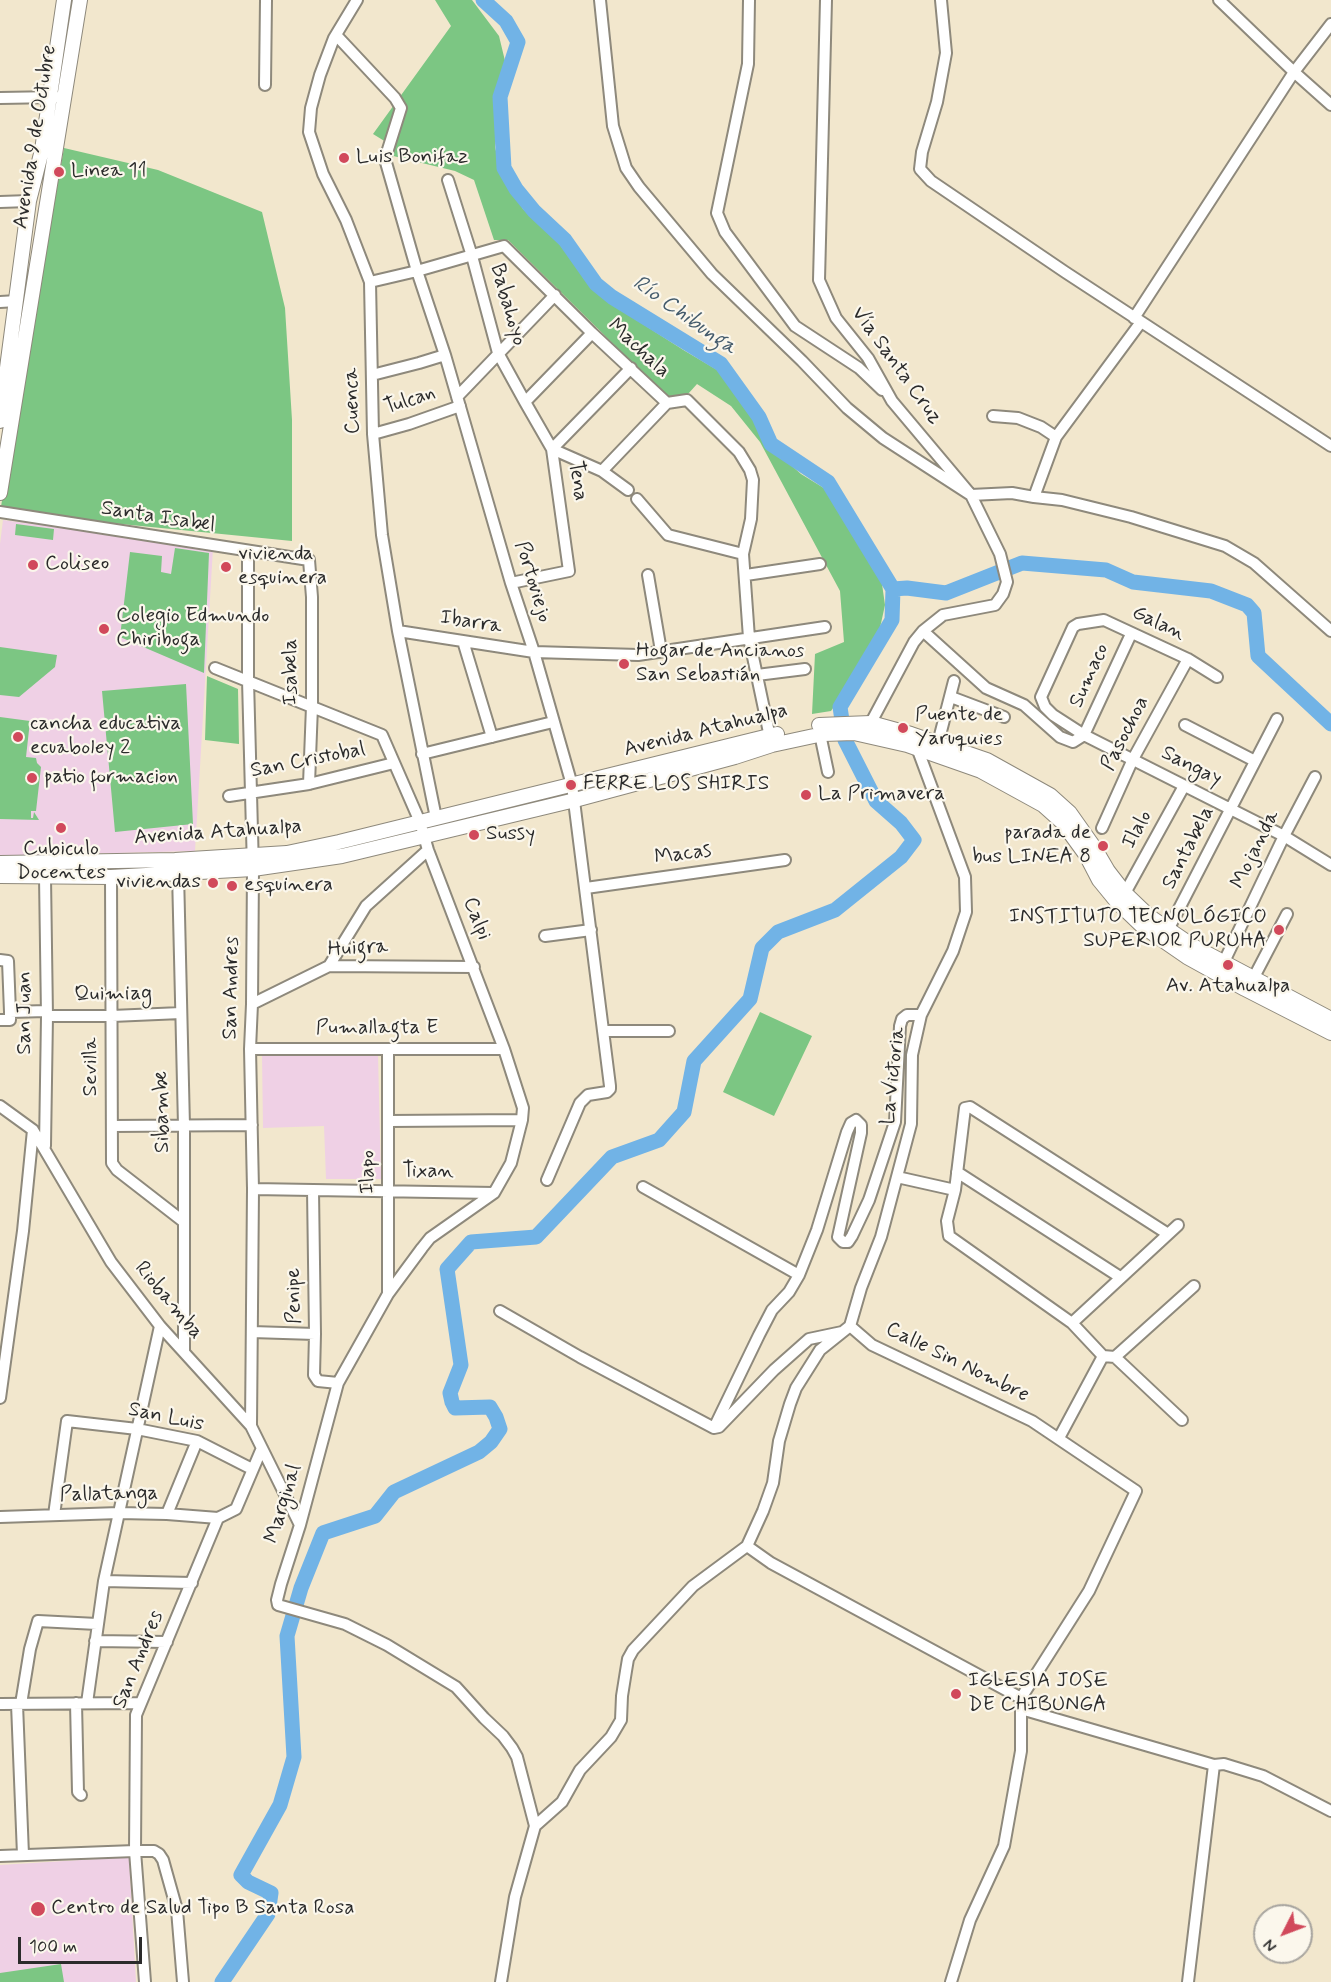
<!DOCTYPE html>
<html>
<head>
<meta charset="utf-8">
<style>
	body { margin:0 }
	#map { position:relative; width:1331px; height:1982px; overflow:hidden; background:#f2e7cd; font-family:Mynerve,sans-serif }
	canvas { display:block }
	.north { position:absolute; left:1253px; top:1904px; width:60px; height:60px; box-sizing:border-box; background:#fbf7ec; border:2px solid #a8a59f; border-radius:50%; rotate:228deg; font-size:16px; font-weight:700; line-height:24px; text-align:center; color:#2b2b2b }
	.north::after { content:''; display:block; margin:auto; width:21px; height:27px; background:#d1495b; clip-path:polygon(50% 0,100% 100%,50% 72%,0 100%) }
	.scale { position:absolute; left:18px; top:1937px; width:124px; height:27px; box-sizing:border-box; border:3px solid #2b2b2b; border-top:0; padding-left:8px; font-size:18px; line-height:21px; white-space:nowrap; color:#2b2b2b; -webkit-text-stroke:4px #fbf7ec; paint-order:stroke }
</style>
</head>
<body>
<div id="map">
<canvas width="1331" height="1982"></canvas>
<div class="north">N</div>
<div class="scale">100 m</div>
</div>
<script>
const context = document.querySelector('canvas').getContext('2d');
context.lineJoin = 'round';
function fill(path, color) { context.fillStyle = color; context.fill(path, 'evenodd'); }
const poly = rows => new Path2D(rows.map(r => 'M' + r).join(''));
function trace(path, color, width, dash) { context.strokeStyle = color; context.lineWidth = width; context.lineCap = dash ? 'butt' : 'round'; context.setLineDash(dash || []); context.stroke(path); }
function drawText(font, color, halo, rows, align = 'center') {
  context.font = font + ' Mynerve,sans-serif'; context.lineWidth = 4.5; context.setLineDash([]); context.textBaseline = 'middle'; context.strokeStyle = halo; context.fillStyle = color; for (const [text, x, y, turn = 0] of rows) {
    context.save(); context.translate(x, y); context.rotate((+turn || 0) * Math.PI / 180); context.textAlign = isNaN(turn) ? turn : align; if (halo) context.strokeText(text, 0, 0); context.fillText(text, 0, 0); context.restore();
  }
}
fill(poly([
	[3,520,213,548,195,851,0,856,0,544],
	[378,1054,381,1179,326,1179,324,1126,263,1128,262,1055],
	[129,1857,136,1982,0,1982,0,1865]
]), '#efd0e5');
fill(poly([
	[435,0,472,0,499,36,506,65,497,110,495,147,502,176,523,209,553,236,586,278,613,305,685,351,724,374,783,458,801,474,827,490,856,537,882,584,885,605,878,637,856,675,831,711,812,714,815,654,844,642,840,591,760,442,731,406,697,384,688,394,668,398,508,240,494,240,474,180,455,171,381,153,386,142,373,134,451,26],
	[64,148,158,170,262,212,285,308,292,420,292,541,0,512],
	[16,524,54,529,53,540,15,535],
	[175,548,209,553,204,673,120,637,130,552,162,556,161,572,171,574],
	[0,647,57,655,55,667,19,697,0,695],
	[207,676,238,689,239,744,205,740],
	[186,684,193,824,115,832,102,691],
	[0,717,30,721,26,757,36,758,37,763,41,767,36,811,31,811,31,818,33,818,34,812,39,820,0,819],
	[760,1012,812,1036,774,1116,723,1092],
	[61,1964,64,1982,0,1982,0,1973]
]), '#7cc683');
trace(poly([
	[893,589,907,588,946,593,1022,563,1106,570,1133,582,1211,591,1247,605,1254,613,1258,656,1331,724],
	[222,1982,268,1914,271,1893,248,1882,241,1875,280,1805,294,1757,287,1636,301,1588,323,1533,375,1516,394,1492,479,1452,491,1442,500,1429,496,1417,490,1407,455,1408,452,1402,450,1393,461,1365,447,1269,471,1242,536,1237,612,1157,659,1140,684,1112,694,1061,750,999,762,948,778,932,835,910,901,857,914,840,901,823,876,801,845,740,840,707,892,620,893,589,828,482,771,444,759,417,721,364,612,297,596,284,565,240,534,211,516,189,504,168,500,97,518,42,506,21,483,0]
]), '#71b3e6', 15);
const minor = poly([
	[357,0,334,38,320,75,311,108,309,132,323,174,346,220,370,282,373,434,382,535,398,631,436,818],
	[600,0,613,126,626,168,639,187,712,274,802,361,847,408,883,438,971,495,1012,493,1034,497,1062,500,1131,517,1225,546,1254,563,1331,631],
	[749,0,748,64,717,213,725,232,795,326,859,368,882,390],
	[826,0,819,280,836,318,868,358,892,401,971,495,1000,554,1007,582,1003,594,995,605,943,615,923,631,914,642,867,730],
	[941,0,946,53,937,102,922,152,920,169,931,181,1065,272,1331,446],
	[1219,0,1294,72,1331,105],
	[336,35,395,98,401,108,385,159,417,271,445,355,511,583,534,652,572,785,610,1086,610,1089,607,1092,588,1095,580,1103,547,1180],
	[265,85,266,0],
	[0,98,56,97],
	[448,180,472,256,498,353,525,402,552,449,602,471,628,490],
	[0,202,29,201],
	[370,282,417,271,504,246,592,333,667,403,687,400,739,452,750,470,753,480,751,519,743,554,749,638,771,742],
	[0,302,17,301],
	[1134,318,1294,72,1331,24],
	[372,375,419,363,445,355],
	[457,397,555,295],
	[525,402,592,333],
	[993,416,1018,418,1041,427,1056,437],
	[373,434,409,424,460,406],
	[552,449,631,368],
	[602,471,667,403],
	[1034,497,1056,437,1141,322],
	[637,499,668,535,743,554],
	[0,512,309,560,312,597,312,706,309,784],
	[248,552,248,680,253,869,252,1004,250,1049,253,1189,251,1426],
	[648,575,661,651],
	[746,575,820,564],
	[511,583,569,571,552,449],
	[398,631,534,652,638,655,825,627],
	[923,631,986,688,1024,705,1060,737,1073,742,1084,735,1131,634],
	[463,641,492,737],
	[215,668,382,735,420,822,428,850,504,1049,523,1108,522,1120,511,1163,494,1193,430,1238,422,1248,388,1294,338,1383,300,1525,281,1584,277,1600,278,1605,345,1624,387,1645,456,1687,484,1718,503,1736,512,1748,517,1757,535,1826],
	[757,675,805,669],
	[1217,677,1188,659,1104,620,1078,624,1073,627,1041,697,1045,707,1053,715,1084,735,1284,836,1331,865],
	[951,697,1004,717],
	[1185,725,1255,761],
	[820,734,828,772],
	[938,743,954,681],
	[422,754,553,722],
	[229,796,309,784,394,763],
	[1102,828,1133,759,1188,659],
	[178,873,184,1126,184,1351],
	[111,877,112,1163,117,1170,184,1222],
	[586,888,785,860],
	[1125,893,1184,786],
	[1168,930,1277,719],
	[545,936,591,930],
	[0,960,8,961,10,1012,10,1020,0,1020],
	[329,966,366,906,428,850],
	[1221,968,1284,836,1315,777],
	[1253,979,1287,914],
	[252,1004,329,966,474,967],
	[10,1012,46,1011],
	[47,1016,112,1016,181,1013],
	[603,1031,669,1031],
	[250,1049,504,1049],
	[0,1106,33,1130,111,1262,160,1326,251,1426,300,1525],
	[389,1121,522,1120],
	[112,1126,252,1125],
	[45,1146,47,1016,45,877],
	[957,1172,1120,1277],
	[897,1177,955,1190],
	[643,1187,799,1275],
	[253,1189,494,1193],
	[313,1190,315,1334,314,1375,318,1381,338,1383],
	[388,1294,388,1049],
	[500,1311,580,1357,714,1428,719,1427,774,1370,809,1339,842,1332],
	[1072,1323,1178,1225],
	[850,1326,872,1345,1032,1421,1136,1491,1089,1591,1021,1698,1021,1751,1004,1846,970,1920,951,1982],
	[850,1326,861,1288,881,1237,911,1124,912,1055,921,1015,953,951,966,912,965,877,916,745],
	[252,1332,315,1334],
	[1103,1356,1072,1323,949,1236,947,1221,955,1190,965,1108,970,1107,1168,1234],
	[1115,1357,1182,1420],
	[0,1398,23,1231,33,1130],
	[714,1428,759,1335,772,1310,789,1292,799,1275,817,1230,847,1132,851,1123,856,1120,861,1125,861,1133,838,1237,843,1242,848,1242,852,1236,869,1200,895,1122,900,1026,902,1019,907,1015,921,1015],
	[1059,1438,1103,1356,1115,1357,1194,1286],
	[167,1514,197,1441],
	[54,1515,67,1421,137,1429,197,1441,252,1469],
	[0,1517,119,1513,167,1514,218,1518],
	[747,1546,771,1563,1021,1698],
	[104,1581,192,1583],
	[95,1641,167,1642],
	[76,1703,78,1792,81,1795],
	[87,1703,104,1581,160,1326],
	[0,1704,140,1703],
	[17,1704,23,1855],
	[21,1704,30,1649,38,1621,97,1624],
	[1021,1709,1214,1765,1224,1764,1263,1776,1331,1811],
	[0,1856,135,1851,154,1851,159,1854,163,1860,177,1910,183,1982],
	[145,1982,135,1851,136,1715,218,1518,236,1509,262,1448],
	[501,1982,515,1897,535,1826,562,1802,580,1770,611,1737,621,1720,622,1696,626,1671,628,1659,633,1650,693,1586,747,1546,763,1511,773,1483,779,1441,790,1404,796,1388,820,1350,850,1326],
	[1188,1982,1214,1765]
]);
const major = poly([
	[0,421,29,201,42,150,64,0],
	[0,493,80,0],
	[819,725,871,723,911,734,987,760,1050,795,1070,813,1094,847,1108,871,1125,893,1149,916,1193,946,1331,1019],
	[0,863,175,860,287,853,339,842,777,734],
	[0,876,111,877,253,869,342,856,575,800,735,757,772,745,823,734,854,733,907,745,981,771,1043,805,1062,822,1086,855,1099,880,1117,902,1142,926,1187,957,1245,989,1331,1033]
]);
trace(minor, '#8e897c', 14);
trace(major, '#8e897c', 16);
trace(minor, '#fff', 10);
trace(major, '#fff', 14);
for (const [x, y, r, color] of [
	[344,158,6,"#d1495b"],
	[59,172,6,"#d1495b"],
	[33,565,6,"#d1495b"],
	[226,567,6,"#d1495b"],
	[104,629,6,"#d1495b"],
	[624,664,6,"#d1495b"],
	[903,728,6,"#d1495b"],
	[18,737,6,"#d1495b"],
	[32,778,6,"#d1495b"],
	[571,785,6,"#d1495b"],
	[806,795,6,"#d1495b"],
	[61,828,6,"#d1495b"],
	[474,835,6,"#d1495b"],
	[1103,846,6,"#d1495b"],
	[213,883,6,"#d1495b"],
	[232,886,6,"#d1495b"],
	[1279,930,6,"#d1495b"],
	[1228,965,6,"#d1495b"],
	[956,1694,6,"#d1495b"],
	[38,1909,8,"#d1495b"]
]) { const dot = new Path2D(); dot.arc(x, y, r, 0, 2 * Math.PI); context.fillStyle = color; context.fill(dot); trace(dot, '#fbf7ec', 2); }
drawText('21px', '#2b2b2b', '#fbf7ec', [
	["Avenida 9 de Octubre",36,137,-81],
	["Babahoyo",507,305,74],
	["Machala",638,349,43],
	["Vía Santa Cruz",896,366,54],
	["Cuenca",353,401,-92],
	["Tulcan",410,401,-18],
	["Tena",577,481,82],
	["Santa Isabel",158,518,9],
	["Portoviejo",532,582,73],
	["Ibarra",471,623,9],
	["Galan",1158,624,25],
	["Isabela",292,672,-90],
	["Sumaco",1090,676,-66],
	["Avenida Atahualpa",706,731,-14],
	["Pasochoa",1126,734,-63],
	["San Cristobal",308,761,-11],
	["Sangay",1191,767,27],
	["Ilalo",1138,830,-61],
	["Avenida Atahualpa",218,833,-4],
	["Santabela",1189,848,-63],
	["Mojanda",1256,850,-64],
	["Macas",683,855,-8],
	["Calpi",476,919,69],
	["Huigra",358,949,-3],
	["San Andres",232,988,-89],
	["Quimiag",113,995,-1],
	["San Juan",26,1013,-90],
	["Pumallagta E",377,1029],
	["Sevilla",92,1067,-90],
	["La Victoria",894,1076,-84],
	["Sibambe",163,1112,-91],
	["Ilapo",369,1172,-90],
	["Tixan",428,1172,1],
	["Penipe",295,1296,-91],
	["Riobamba",168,1301,50],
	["Calle Sin Nombre",957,1363,26],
	["San Luis",166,1418,12],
	["Pallatanga",109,1495,-1],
	["Marginal",284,1504,-73],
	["San Andres",139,1660,-68]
]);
drawText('21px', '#2b2b2b', '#fbf7ec', [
	["Luis Bonifaz",356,158],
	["Linea 11",71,172],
	["vivienda",238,555],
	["esquinera",238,579],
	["Coliseo",45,565],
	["Colegio Edmundo",116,617],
	["Chiriboga",116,641],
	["Hogar de Ancianos",636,652],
	["San Sebastián",636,676],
	["Puente de",915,716],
	["Yaruquies",915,740],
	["cancha educativa",30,725],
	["ecuaboley 2",30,749],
	["patio formacion",44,778],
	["FERRE LOS SHIRIS",583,785],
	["La Primavera",818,795],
	["parada de",1091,834,"right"],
	["bus LINEA 8",1091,858,"right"],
	["Sussy",486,835],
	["Cubiculo",61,850,"center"],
	["Docentes",61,874,"center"],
	["viviendas",201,883,"right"],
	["esquinera",244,886],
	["INSTITUTO TECNOLÓGICO",1267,918,"right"],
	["SUPERIOR PURUHA",1267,942,"right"],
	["Av. Atahualpa",1228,987,"center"],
	["IGLESIA JOSE",968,1682],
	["DE CHIBUNGA",968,1706],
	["Centro de Salud Tipo B Santa Rosa",51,1909]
], 'left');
drawText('italic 22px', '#445b6c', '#fbf7ec', [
	["Río Chibunga",684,316,35]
]);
</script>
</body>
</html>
